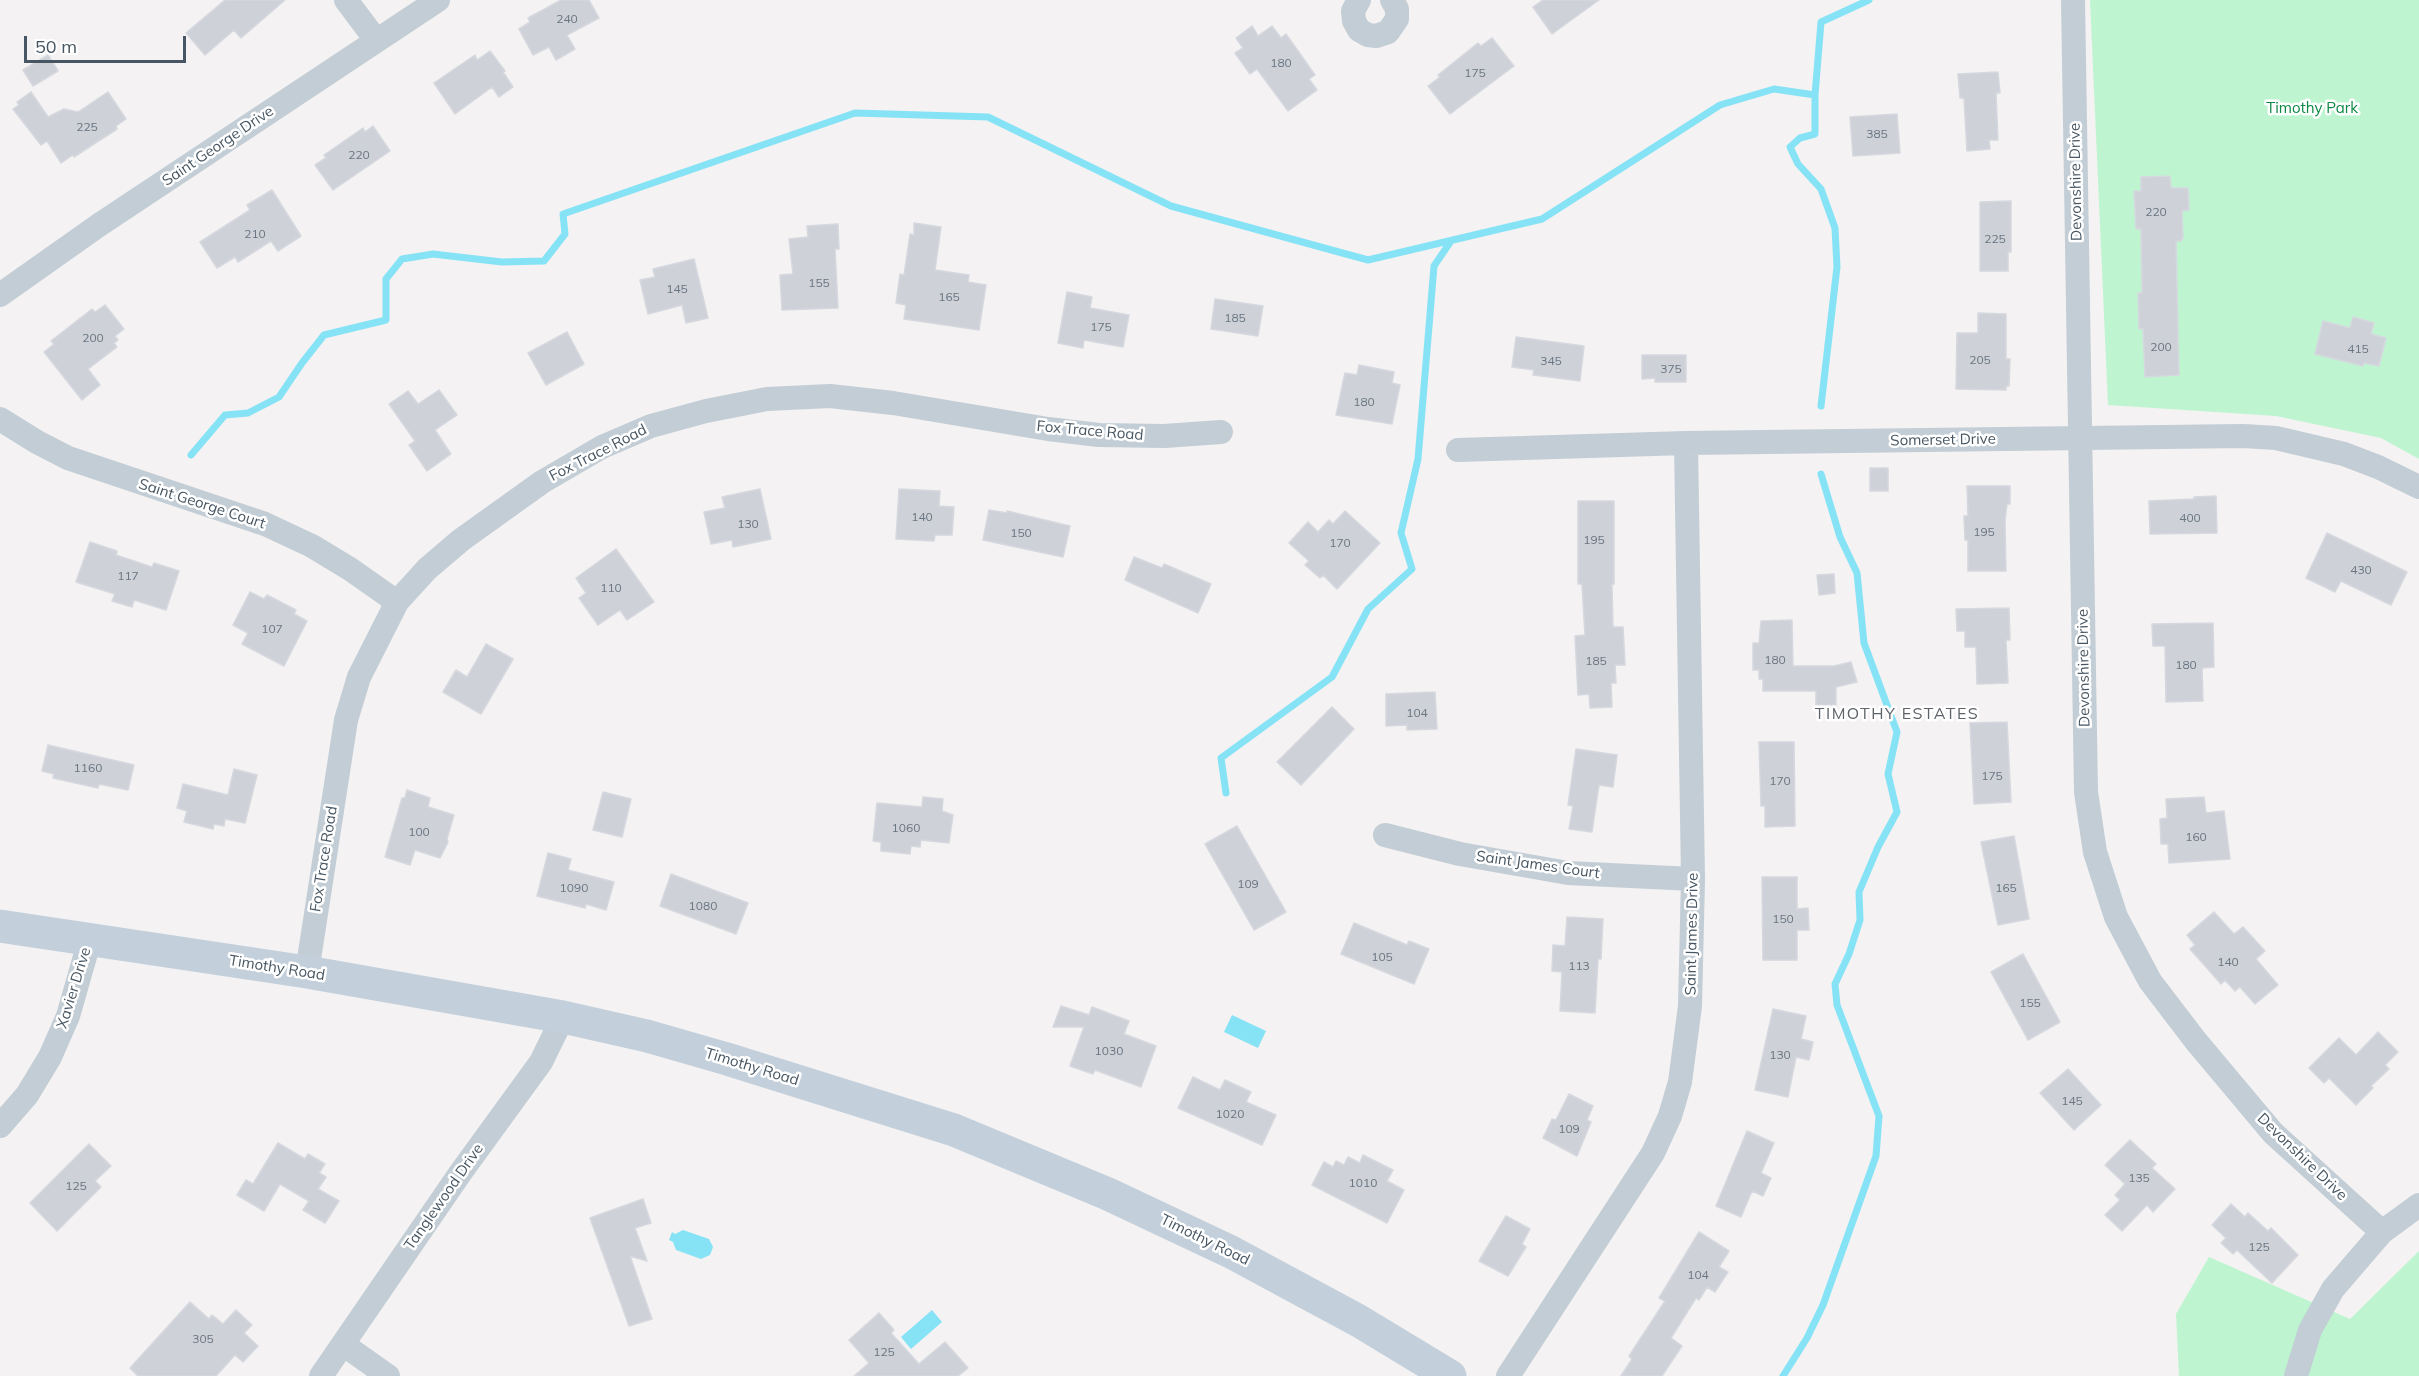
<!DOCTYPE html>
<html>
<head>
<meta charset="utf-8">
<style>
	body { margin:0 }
	#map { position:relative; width:2419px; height:1376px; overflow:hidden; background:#f4f2f2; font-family:Mulish,sans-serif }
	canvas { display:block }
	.scale { position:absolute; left:24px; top:36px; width:162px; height:27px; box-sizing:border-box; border:3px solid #475662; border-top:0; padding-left:8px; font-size:18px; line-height:21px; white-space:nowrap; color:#475662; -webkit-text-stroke:4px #fff; paint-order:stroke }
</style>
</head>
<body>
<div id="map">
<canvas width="2419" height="1376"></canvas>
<div class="scale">50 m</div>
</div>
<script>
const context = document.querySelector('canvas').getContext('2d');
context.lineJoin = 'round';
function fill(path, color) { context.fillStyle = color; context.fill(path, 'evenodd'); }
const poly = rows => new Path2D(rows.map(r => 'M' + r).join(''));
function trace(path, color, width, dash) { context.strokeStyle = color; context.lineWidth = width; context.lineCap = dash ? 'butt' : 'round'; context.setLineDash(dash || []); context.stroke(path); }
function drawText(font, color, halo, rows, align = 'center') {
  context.font = font + ' Mulish,sans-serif'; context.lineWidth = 5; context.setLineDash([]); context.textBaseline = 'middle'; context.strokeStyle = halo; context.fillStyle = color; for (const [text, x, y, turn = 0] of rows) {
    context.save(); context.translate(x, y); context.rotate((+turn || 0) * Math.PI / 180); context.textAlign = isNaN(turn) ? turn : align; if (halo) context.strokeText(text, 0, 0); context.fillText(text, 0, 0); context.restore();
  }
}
fill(poly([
	[2090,0,2419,0,2419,459,2381,438,2276,416,2108,405],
	[2419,1251,2419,1376,2179,1376,2176,1314,2209,1257,2350,1319]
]), '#bef5d0');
fill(poly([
	[1232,1015,1266,1031,1258,1048,1224,1032],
	[683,1230,709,1239,713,1247,710,1255,701,1259,676,1250,673,1242,669,1240,672,1232,675,1234],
	[932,1310,942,1322,911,1349,901,1337]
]), '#86e3f6');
trace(poly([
	[1815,95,1815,134,1800,138,1790,147,1798,164,1821,189,1835,228,1837,267,1821,406],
	[191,455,225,415,248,413,279,397,302,363,324,335,386,320,386,279,402,259,433,254,502,262,544,261,565,234,563,214,855,113,988,117,1171,206,1368,260,1542,219,1720,105,1774,89,1815,95,1821,22,1869,0],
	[1226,793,1221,758,1332,677,1368,609,1412,569,1401,533,1418,459,1434,266,1451,241],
	[1783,1376,1807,1338,1823,1305,1876,1156,1879,1116,1837,1005,1835,984,1849,954,1860,920,1859,892,1878,847,1897,812,1888,774,1897,732,1864,643,1857,573,1840,537,1821,474]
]), '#86e3f6', 7);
const building = poly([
	[225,0,285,0,241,38,234,30,205,55,186,33,225,0],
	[561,0,589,0,599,18,567,35,575,49,556,60,549,47,533,55,519,29,530,22,528,18,561,0],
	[1543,0,1599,0,1552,34,1533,7,1543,0],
	[1252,26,1258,36,1272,26,1281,38,1286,34,1315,75,1309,79,1317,90,1288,111,1257,69,1250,74,1235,53,1243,48,1236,38,1252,26],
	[1492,38,1514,66,1450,114,1428,86,1440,77,1438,75,1478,43,1481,46,1492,38],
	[490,51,505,71,503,72,513,87,499,97,492,87,455,114,434,83,475,55,477,60,490,51],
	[48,55,58,71,33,86,23,70,48,55],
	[1998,72,2000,93,1996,93,1998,140,1989,140,1990,149,1967,151,1964,98,1960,98,1958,74,1998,72],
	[31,92,48,117,64,109,78,112,108,92,126,119,116,126,117,129,74,157,73,155,61,163,47,141,41,145,13,109,19,105,17,102,31,92],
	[1897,114,1900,153,1853,156,1850,117,1897,114],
	[373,126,390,151,333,190,315,165,326,158,324,155,363,128,365,132,373,126],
	[2170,176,2171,188,2188,188,2189,210,2182,211,2183,238,2181,241,2176,241,2179,375,2145,377,2143,329,2139,329,2138,293,2142,293,2141,229,2136,229,2134,191,2141,191,2141,177,2170,176],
	[272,190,301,236,278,251,271,241,238,262,235,257,217,268,200,242,250,210,247,205,272,190],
	[2011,201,2011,252,2008,252,2008,271,1980,271,1980,202,2011,201],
	[914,223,941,227,935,270,969,275,968,282,986,285,979,330,904,319,906,305,896,303,900,274,904,275,910,234,914,235,914,223],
	[838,224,839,249,835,249,838,308,782,310,780,275,793,274,789,239,808,237,807,226,838,224],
	[694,259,708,318,686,323,682,305,648,314,640,280,655,277,653,269,694,259],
	[1067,292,1092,297,1090,308,1129,315,1123,347,1084,340,1083,348,1058,343,1067,292],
	[1215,299,1263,306,1258,336,1211,329,1215,299],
	[105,305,124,329,115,336,118,340,114,343,117,347,88,369,100,385,82,400,44,352,54,344,51,341,92,309,95,312,105,305],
	[1978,313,2006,314,2006,359,2010,359,2009,386,2006,386,2006,390,1956,389,1957,333,1978,333,1978,313],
	[2353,317,2374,323,2371,334,2386,338,2379,366,2364,363,2363,366,2315,354,2323,321,2350,328,2353,317],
	[567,332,584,364,546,385,528,353,567,332],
	[1516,337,1584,346,1580,381,1533,375,1534,370,1512,367,1516,337],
	[1642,355,1686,355,1686,382,1655,382,1655,378,1642,379,1642,355],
	[1359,365,1394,372,1392,383,1400,385,1392,424,1336,415,1345,373,1357,375,1359,365],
	[439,390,457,415,435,430,451,454,427,471,409,445,415,441,389,404,408,391,418,404,439,390],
	[1870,468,1888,468,1888,491,1870,491,1870,468],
	[1967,486,2010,486,2010,504,2007,504,2005,521,2006,571,1968,571,1968,540,1965,540,1964,516,1968,516,1967,486],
	[760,489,771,539,733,547,732,540,711,544,704,512,725,508,722,497,760,489],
	[899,489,940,491,939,506,954,507,952,535,935,535,934,541,896,539,899,489],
	[2216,496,2217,533,2150,534,2149,501,2194,499,2194,497,2216,496],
	[1578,501,1614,501,1614,584,1612,584,1613,627,1623,627,1625,665,1615,665,1616,683,1611,683,1612,707,1590,708,1589,694,1578,695,1575,636,1585,635,1582,584,1578,584,1578,501],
	[989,510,1007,513,1007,511,1070,526,1063,557,983,540,989,510],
	[1345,511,1380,543,1337,589,1323,575,1320,578,1305,565,1309,561,1289,543,1308,522,1318,532,1329,520,1333,524,1345,511],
	[2327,533,2407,572,2391,605,2341,581,2335,592,2306,578,2327,533],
	[90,542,117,551,116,555,152,567,154,563,179,571,166,610,134,600,132,607,112,601,115,594,76,582,90,542],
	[616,549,654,602,627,620,620,610,598,625,579,598,586,593,576,578,616,549],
	[1134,557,1162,568,1164,564,1211,584,1198,613,1125,580,1134,557],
	[1834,574,1835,593,1819,595,1817,575,1834,574],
	[250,592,264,599,267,595,296,610,294,614,307,621,284,666,242,644,248,633,233,625,250,592],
	[2009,608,2010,640,2006,640,2008,683,1977,684,1976,647,1965,647,1965,631,1957,631,1956,609,2009,608],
	[1792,620,1793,666,1834,666,1851,662,1857,682,1836,687,1836,705,1816,705,1816,691,1763,691,1763,679,1759,679,1759,670,1753,670,1753,643,1759,643,1761,621,1792,620],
	[2213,623,2214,667,2202,668,2203,701,2166,702,2165,646,2153,646,2152,624,2213,623],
	[486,644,513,659,481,714,443,692,456,670,467,677,486,644],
	[1435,692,1437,729,1407,730,1407,725,1386,726,1386,694,1435,692],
	[1332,707,1354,729,1301,785,1277,762,1332,707],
	[2007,722,2011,802,1974,804,1970,723,2007,722],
	[1759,742,1794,742,1795,826,1765,827,1765,806,1761,806,1759,742],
	[48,745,134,765,128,790,99,784,98,788,53,778,54,774,42,771,48,745],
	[1576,749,1617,755,1613,787,1599,785,1592,832,1569,829,1573,806,1568,805,1576,749],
	[234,769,257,775,245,823,225,819,224,826,214,824,213,829,184,822,187,811,177,808,183,784,228,795,234,769],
	[407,790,430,798,428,807,454,815,447,839,448,842,440,858,415,850,410,865,385,857,402,798,405,798,407,790],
	[603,792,631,799,622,837,593,830,603,792],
	[923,797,943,799,942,811,953,815,949,843,921,840,920,847,911,846,910,854,881,851,881,842,873,841,877,803,922,807,923,797],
	[2204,797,2206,813,2224,811,2230,859,2169,863,2168,844,2161,844,2160,819,2167,818,2166,799,2204,797],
	[1237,826,1286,912,1254,930,1205,844,1237,826],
	[2014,836,2029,919,1998,925,1981,842,2014,836],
	[548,853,571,859,568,870,614,882,606,910,586,904,585,908,537,896,548,853],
	[671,874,748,903,736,934,660,906,671,874],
	[1762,877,1797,877,1797,909,1808,908,1809,930,1797,930,1797,960,1763,960,1762,877],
	[2214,912,2234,934,2243,927,2265,951,2256,959,2278,985,2255,1004,2240,987,2235,991,2225,980,2221,984,2190,949,2195,945,2187,935,2214,912],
	[1567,917,1603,919,1601,959,1598,959,1595,1013,1560,1011,1562,972,1552,971,1553,945,1565,946,1567,917],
	[1354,923,1407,945,1409,941,1429,949,1414,984,1341,954,1354,923],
	[2023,954,2060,1022,2028,1040,1991,972,2023,954],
	[1061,1006,1089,1015,1092,1007,1129,1021,1124,1034,1156,1046,1141,1087,1095,1070,1093,1074,1070,1066,1084,1027,1053,1027,1061,1006],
	[1773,1009,1806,1016,1801,1039,1813,1042,1809,1060,1796,1057,1788,1097,1755,1090,1773,1009],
	[2378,1032,2398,1052,2385,1065,2389,1069,2371,1086,2373,1088,2356,1105,2329,1078,2324,1083,2309,1068,2339,1038,2356,1055,2378,1032],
	[2068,1069,2101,1105,2074,1130,2040,1093,2068,1069],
	[1193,1077,1220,1090,1225,1080,1251,1092,1246,1102,1276,1115,1262,1145,1178,1108,1193,1077],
	[1569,1094,1593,1106,1587,1120,1591,1122,1577,1156,1543,1138,1552,1119,1556,1120,1569,1094],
	[1747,1131,1774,1143,1761,1173,1771,1178,1763,1196,1752,1191,1741,1217,1716,1206,1747,1131],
	[2130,1140,2156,1164,2152,1168,2175,1189,2153,1212,2147,1205,2122,1231,2105,1215,2120,1200,2115,1195,2125,1184,2105,1165,2130,1140],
	[278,1143,305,1159,308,1154,325,1164,319,1173,326,1177,318,1189,339,1201,325,1223,303,1210,309,1201,280,1184,264,1211,237,1195,246,1180,253,1184,278,1143],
	[89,1144,111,1166,95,1181,101,1187,57,1231,30,1203,89,1144],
	[1363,1155,1393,1170,1387,1181,1404,1190,1387,1223,1312,1185,1324,1162,1333,1167,1336,1161,1344,1165,1348,1157,1360,1163,1363,1155],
	[643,1199,651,1223,635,1228,647,1261,630,1256,652,1319,629,1326,590,1218,643,1199],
	[2231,1204,2245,1217,2248,1213,2268,1231,2271,1228,2298,1255,2272,1283,2237,1250,2233,1254,2221,1243,2226,1238,2212,1225,2231,1204],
	[1506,1216,1530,1229,1522,1244,1526,1247,1508,1276,1479,1261,1506,1216],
	[1699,1232,1729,1251,1719,1267,1728,1272,1715,1292,1707,1287,1699,1300,1696,1298,1671,1338,1682,1346,1662,1376,1621,1376,1632,1359,1629,1356,1665,1301,1659,1298,1699,1232],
	[190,1302,209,1319,212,1315,223,1324,236,1310,252,1325,244,1333,258,1346,243,1362,235,1355,216,1376,138,1376,130,1368,190,1302],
	[879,1313,894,1330,891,1333,919,1364,945,1342,968,1368,958,1376,854,1376,869,1363,849,1340,879,1313]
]);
fill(building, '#ced1d8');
trace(building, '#d5d8de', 1.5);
trace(poly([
	[346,0,376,40],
	[1359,0,1353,11,1354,21,1359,30,1368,35,1376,36,1388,32,1397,19,1397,9,1392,0],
	[2073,0,2086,792,2095,852,2116,917,2150,981,2195,1040,2273,1133,2382,1232],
	[0,295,99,225,438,0],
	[0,419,37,442,68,458,265,524,312,546,350,569,397,602],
	[1458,450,1686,443,2243,436,2276,438,2344,454,2378,467,2419,487],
	[1385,835,1460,854,1568,873,1693,879],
	[307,972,346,720,359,677,397,602,427,569,461,540,542,482,602,447,651,426,706,411,767,399,830,396,893,403,1048,429,1099,435,1164,436,1221,432],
	[0,1126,27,1095,50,1057,68,1016,90,939],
	[344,1345,388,1376],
	[321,1376,461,1172,541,1062,563,1017],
	[1508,1376,1653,1153,1670,1116,1680,1082,1690,1006,1693,879,1686,443],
	[2296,1376,2310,1330,2333,1289,2382,1232,2419,1205]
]), '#c2cdd5', 24);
trace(poly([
	[0,926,307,972,563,1017,647,1036,727,1059,954,1130,1108,1194,1231,1252,1359,1321,1450,1376]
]), '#c3d0dc', 33);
drawText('12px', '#697580', null, [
	["240",567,19],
	["180",1281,63],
	["175",1475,73],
	["225",87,127],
	["385",1877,134],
	["220",359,155],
	["220",2156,212],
	["210",255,234],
	["225",1995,239],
	["155",819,283],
	["145",677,289],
	["165",949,297],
	["185",1235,318],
	["175",1101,327],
	["200",93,338],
	["200",2161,347],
	["415",2358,349],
	["205",1980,360],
	["345",1551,361],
	["375",1671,369],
	["180",1364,402],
	["140",922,517],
	["400",2190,518],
	["130",748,524],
	["195",1984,532],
	["150",1021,533],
	["195",1594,540],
	["170",1340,543],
	["430",2361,570],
	["117",128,576],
	["110",611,588],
	["107",272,629],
	["180",1775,660],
	["185",1596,661],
	["180",2186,665],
	["104",1417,713],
	["1160",88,768],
	["175",1992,776],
	["170",1780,781],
	["1060",906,828],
	["100",419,832],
	["160",2196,837],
	["109",1248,884],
	["1090",574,888],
	["165",2006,888],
	["1080",703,906],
	["150",1783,919],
	["105",1382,957],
	["140",2228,962],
	["113",1579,966],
	["155",2030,1003],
	["1030",1109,1051],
	["130",1780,1055],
	["145",2072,1101],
	["1020",1230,1114],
	["109",1569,1129],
	["135",2139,1178],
	["1010",1363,1183],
	["125",76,1186],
	["125",2259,1247],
	["104",1698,1275],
	["305",203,1339],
	["125",884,1352]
]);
drawText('15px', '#0e8845', '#fff', [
	["Timothy Park",2312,108]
]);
drawText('15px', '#475662', '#fff', [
	["Saint George Drive",218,146,-34],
	["Devonshire Drive",2076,182,-91],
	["Fox Trace Road",1090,431,5],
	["Somerset Drive",1943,440,-1],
	["Fox Trace Road",598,453,-27],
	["Saint George Court",202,504,18],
	["Devonshire Drive",2084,668,-91],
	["Fox Trace Road",324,859,-81],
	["Saint James Court",1538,865,8],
	["Saint James Drive",1692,934,-89],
	["Timothy Road",277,968,9],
	["Xavier Drive",74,988,-73],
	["Timothy Road",752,1067,17],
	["Devonshire Drive",2302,1157,44],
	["Tanglewood Drive",444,1197,-55],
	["Timothy Road",1205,1240,26]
]);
context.letterSpacing = '1.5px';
drawText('16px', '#5d6368', '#fff', [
	["TIMOTHY ESTATES",1897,714]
]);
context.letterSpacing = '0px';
</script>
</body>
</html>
